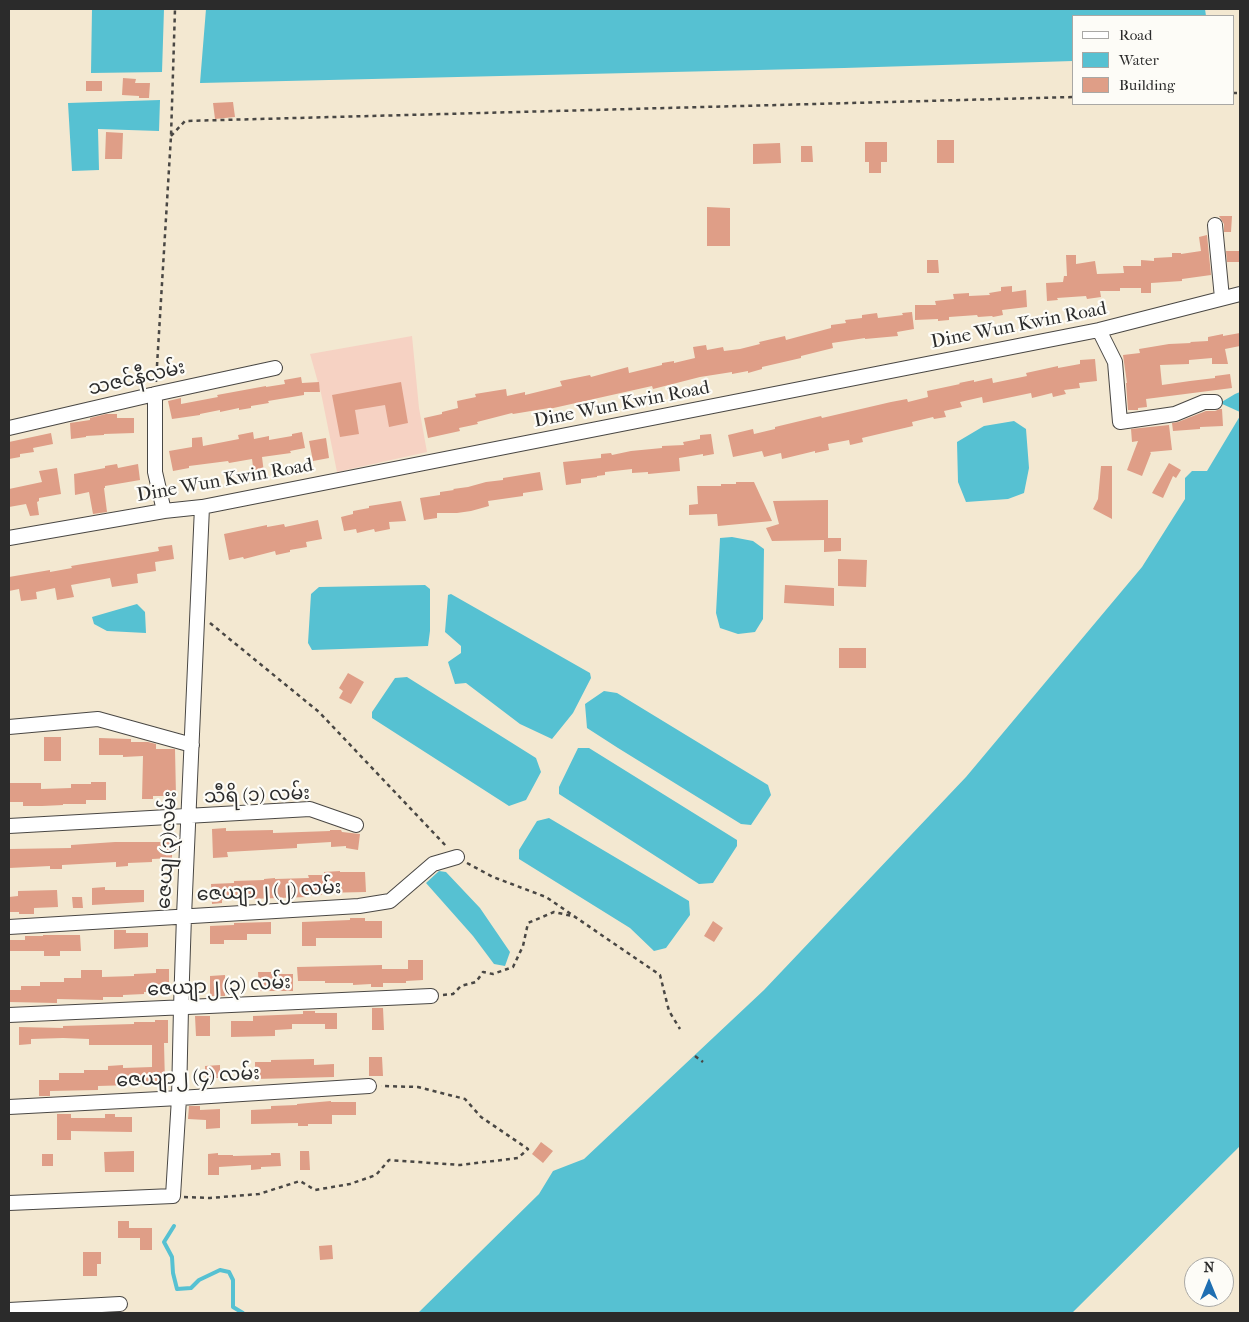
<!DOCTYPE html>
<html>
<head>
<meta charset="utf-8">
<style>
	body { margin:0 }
	#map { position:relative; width:1249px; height:1322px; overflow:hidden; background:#f3e8d1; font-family:"IM FELL French Canon",serif }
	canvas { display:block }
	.frame { position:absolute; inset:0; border:10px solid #2b2b2b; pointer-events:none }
	.legend { position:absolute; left:1072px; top:15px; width:162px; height:90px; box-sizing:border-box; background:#fdfcf7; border:1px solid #a9a8a5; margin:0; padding:6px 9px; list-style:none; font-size:15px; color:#2b2b2b }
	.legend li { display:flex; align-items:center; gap:10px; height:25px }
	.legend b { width:25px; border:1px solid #a9a8a5 }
	.north { position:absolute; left:1184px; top:1257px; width:50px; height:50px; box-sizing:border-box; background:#fdfcf7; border:1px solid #a9a8a5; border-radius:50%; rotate:0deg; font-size:14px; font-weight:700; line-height:20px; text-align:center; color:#2b2b2b }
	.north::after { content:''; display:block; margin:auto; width:18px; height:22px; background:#1f6fb2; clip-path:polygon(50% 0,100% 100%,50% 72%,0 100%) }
</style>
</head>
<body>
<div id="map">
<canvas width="1249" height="1322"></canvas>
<div class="frame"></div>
<ul class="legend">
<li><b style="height:6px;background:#fff"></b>Road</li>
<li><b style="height:14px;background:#56c1d2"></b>Water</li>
<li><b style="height:14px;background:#df9e87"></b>Building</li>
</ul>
<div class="north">N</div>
</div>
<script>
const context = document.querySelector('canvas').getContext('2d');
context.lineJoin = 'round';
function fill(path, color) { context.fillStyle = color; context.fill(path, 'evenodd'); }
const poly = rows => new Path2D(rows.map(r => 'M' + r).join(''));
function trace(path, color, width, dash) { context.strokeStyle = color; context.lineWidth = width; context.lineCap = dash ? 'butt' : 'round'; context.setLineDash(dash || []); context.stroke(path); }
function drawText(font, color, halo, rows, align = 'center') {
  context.font = font + ' "IM FELL French Canon","Noto Sans Myanmar",serif'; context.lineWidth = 4.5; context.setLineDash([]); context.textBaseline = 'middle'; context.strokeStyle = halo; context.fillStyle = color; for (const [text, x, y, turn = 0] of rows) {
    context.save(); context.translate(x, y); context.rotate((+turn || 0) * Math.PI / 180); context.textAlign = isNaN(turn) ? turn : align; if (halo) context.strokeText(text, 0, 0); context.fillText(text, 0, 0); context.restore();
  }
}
fill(poly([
	[412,336,419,408,427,452,337,472,321,393,310,354]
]), '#f6d2c3');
fill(poly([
	[92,9,164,9,162,72,91,73],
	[206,9,1205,9,1206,16,1073,16,1073,61,844,68,200,83],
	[160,100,159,131,98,129,99,170,72,171,68,103],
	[1240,392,1240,412,1220,403,1235,394],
	[1240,416,1240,1146,1072,1313,418,1313,539,1194,553,1171,584,1159,764,990,966,777,1142,567,1185,499,1185,478,1192,471,1207,471],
	[1014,421,1026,429,1029,468,1024,493,1008,499,966,502,958,482,957,442,984,426],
	[732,537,753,541,764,549,763,619,755,632,738,634,720,628,716,613,720,538],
	[425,585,430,589,430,631,428,646,312,650,308,643,311,594,319,587],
	[451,594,590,673,591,678,573,713,552,739,520,724,466,683,455,684,448,662,461,653,461,646,445,632,448,595],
	[137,604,145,612,146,633,107,631,94,624,92,617],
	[407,677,536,758,541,772,526,800,509,806,372,718,372,712,395,678],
	[604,691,617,693,768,785,771,795,751,825,741,824,618,748,587,728,585,704],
	[578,748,589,748,737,840,737,846,713,883,699,884,559,794,559,787],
	[549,818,689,901,690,915,666,948,654,951,630,928,519,859,519,850,537,821],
	[439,871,446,872,480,908,510,952,505,966,494,964,473,936,426,883]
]), '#56c1d2');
trace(poly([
	[174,1226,164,1242,172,1257,173,1273,177,1289,191,1288,199,1280,220,1270,229,1272,233,1280,233,1307,243,1313]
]), '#56c1d2', 4);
fill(poly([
	[123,78,136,79,135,83,150,83,149,98,139,98,139,96,122,95],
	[86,81,102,81,102,91,86,91],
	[233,102,235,117,215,119,213,103],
	[106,132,123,133,122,159,105,159],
	[937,140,954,140,954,163,937,163],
	[865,142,887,142,887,162,881,162,881,173,869,173,869,162,865,162],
	[780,143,781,163,753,164,753,144],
	[801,146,812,146,813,162,801,162],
	[707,207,730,208,730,246,707,246],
	[1219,216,1232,216,1231,232,1224,232,1224,224],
	[1207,235,1211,275,1182,279,1182,281,1151,283,1151,293,1141,293,1141,288,1120,288,1120,291,1100,291,1101,297,1087,299,1086,296,1057,298,1058,300,1047,301,1046,283,1063,282,1064,276,1067,276,1066,255,1076,255,1076,264,1095,261,1097,274,1124,273,1123,266,1141,266,1141,260,1154,261,1154,258,1172,257,1172,253,1181,253,1181,254,1201,251,1199,237],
	[1226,251,1240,251,1240,262,1227,262],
	[927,260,938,260,939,273,927,273],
	[1012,286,1012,292,1026,290,1027,307,1002,310,1003,315,993,317,992,316,978,317,977,315,949,317,949,320,938,321,938,319,915,320,915,305,936,305,935,301,954,299,953,294,969,293,969,296,990,295,989,293,1001,291,1001,287],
	[912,312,914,329,897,332,898,336,865,339,865,338,832,343,833,348,801,356,801,358,762,367,762,369,748,373,748,371,732,374,732,372,700,377,653,389,652,386,549,409,549,408,513,414,512,413,477,422,478,424,459,428,460,431,428,438,424,418,442,414,442,412,458,408,457,401,476,397,475,394,506,389,507,396,525,392,525,395,562,386,560,381,590,375,591,377,628,367,629,373,662,365,662,363,674,361,674,363,695,358,693,347,706,345,707,350,723,347,724,351,740,349,760,344,759,342,785,336,786,340,831,328,831,325,846,323,845,320,862,318,862,315,877,313,878,318,903,315,902,313],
	[1240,333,1240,346,1225,349,1228,364,1212,364,1212,358,1189,360,1189,364,1160,365,1162,385,1190,381,1215,378,1215,376,1230,374,1232,388,1146,399,1147,407,1138,408,1138,410,1128,410,1126,383,1127,383,1123,355,1140,353,1139,349,1169,344,1191,343,1190,342,1208,341,1208,337,1223,334,1223,336],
	[1095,359,1097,381,1079,383,1080,388,1064,390,1066,394,1053,397,1052,393,1032,398,1031,393,983,403,982,397,960,402,962,407,944,411,946,417,934,419,933,417,912,422,913,426,862,438,863,442,850,445,849,440,828,444,829,450,815,453,815,451,782,459,781,453,764,457,762,451,733,457,728,435,753,429,754,434,775,429,775,427,821,416,822,418,891,402,907,399,908,402,928,397,927,391,960,384,959,383,974,380,974,382,992,378,993,383,1027,376,1026,373,1058,366,1058,368,1080,364,1080,360],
	[301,377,302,383,319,382,320,392,304,392,304,395,268,401,269,403,251,406,251,408,239,410,239,408,220,412,220,410,200,414,200,415,172,419,168,401,181,398,181,404,218,397,217,395,266,386,266,387,285,384,284,380],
	[401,382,408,423,389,427,385,405,355,410,359,434,340,437,332,395],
	[1220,409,1222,409,1223,426,1200,427,1200,429,1173,431,1172,423,1178,422,1206,411,1215,411],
	[106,414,117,414,117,418,134,418,134,433,104,434,104,435,86,436,86,437,71,439,70,423,90,420,90,418],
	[1169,425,1172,450,1150,452,1151,453,1142,476,1127,470,1138,441,1132,442,1131,429],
	[253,432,254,439,269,436,269,440,292,436,292,434,302,432,305,448,290,451,291,453,262,457,265,481,255,482,252,459,229,463,228,461,189,466,189,468,173,471,169,451,192,447,192,438,202,437,203,446,239,439,238,435],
	[51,433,53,444,33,448,34,452,20,454,20,457,9,459,9,442],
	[711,434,714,454,703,456,703,454,679,458,680,471,648,474,648,472,632,473,632,469,605,472,605,475,597,476,597,477,581,479,581,483,566,485,563,462,601,458,601,454,611,453,612,455,631,451,662,448,662,446,684,445,683,442,700,439,700,435],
	[326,438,329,458,313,461,309,441],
	[1169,463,1181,470,1176,478,1173,476,1163,498,1152,493],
	[117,464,118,468,138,464,140,480,105,486,105,488,104,488,107,512,93,514,89,492,75,495,74,474,105,468,105,466],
	[1101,466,1112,466,1112,519,1093,509,1098,499],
	[57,468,61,494,39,498,39,501,37,502,39,515,30,516,26,504,9,507,9,489,42,482,39,471],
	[540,472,543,490,523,493,523,496,488,501,489,506,471,511,457,513,437,513,437,518,424,520,420,498,440,495,440,492,454,490,453,489,468,487,486,482,503,480,503,478],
	[736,482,754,482,772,521,718,526,717,514,689,515,689,505,698,504,697,486,721,486,721,484,736,484],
	[828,500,828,538,841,538,841,551,824,552,824,540,772,541,766,528,779,524,773,501],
	[401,501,406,521,389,522,390,529,375,532,374,529,357,533,356,529,344,531,341,517,353,514,353,511,369,508,369,506],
	[318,520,322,539,306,542,307,547,290,550,290,552,276,555,275,551,244,559,243,557,229,560,224,534,267,525,267,527,284,524,285,527],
	[172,545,174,559,155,562,156,571,137,574,138,583,112,587,110,578,71,585,74,597,57,600,55,588,36,592,37,599,21,601,19,589,9,591,9,577,50,570,50,572,72,568,71,566,159,551,158,547],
	[838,559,867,560,866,587,838,586],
	[785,585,834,588,834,606,784,603],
	[839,648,866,648,866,668,839,668],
	[348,673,364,682,351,704,339,698,343,691,339,688],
	[44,737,61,737,61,761,44,761],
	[99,738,131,739,131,742,148,742,156,744,156,749,175,749,176,796,153,796,153,799,142,799,143,756,123,757,123,755,99,755],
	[91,782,106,782,106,800,86,800,86,804,63,804,63,805,42,806,23,806,23,802,9,802,9,783,41,783,41,789,71,788,71,784,91,784],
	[226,828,226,831,273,830,273,833,330,831,330,830,341,830,342,832,360,834,358,850,346,848,346,846,331,847,331,842,297,844,297,848,227,852,228,857,213,858,212,829],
	[115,842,172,842,172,858,152,859,152,862,128,863,128,866,116,867,116,862,62,865,62,869,50,869,50,866,9,868,9,849,71,848,71,845],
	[340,871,340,872,365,872,366,892,321,893,322,895,307,896,307,897,222,900,222,903,212,904,211,884,234,883,234,881,264,880,264,879,275,878,275,879,309,878,308,875,324,875,324,872],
	[105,887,105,890,144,890,144,902,92,905,92,888],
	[57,890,58,907,34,908,34,914,19,914,19,912,9,912,9,897,18,896,18,891],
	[72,897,82,897,83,908,73,908],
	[350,918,365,918,365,921,382,921,382,938,316,938,316,946,302,946,302,922,350,920],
	[713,921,723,928,714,942,704,936],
	[271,922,271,934,247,934,247,940,224,940,224,944,210,944,210,926,234,925,234,923],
	[114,930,126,930,126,933,148,933,148,947,114,949],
	[43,935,80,935,81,951,60,951,60,956,44,956,44,951,9,951,9,940,25,940,25,936,43,936],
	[408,960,423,960,423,980,406,981,406,983,383,983,383,987,371,987,371,984,353,985,353,983,325,983,325,981,298,981,297,967,382,965,382,969,408,969],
	[156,969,169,969,169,991,144,992,144,994,123,995,123,997,103,997,103,1000,57,999,57,1003,9,1002,9,990,21,990,21,986,40,986,40,982,64,982,64,978,81,978,81,970,102,970,102,977,134,976,134,974,156,973],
	[258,972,271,972,271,974,293,974,293,991,259,991],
	[225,975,225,996,210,996,210,976],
	[372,1008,383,1008,384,1030,372,1030],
	[303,1011,315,1011,315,1013,337,1013,337,1029,325,1029,325,1024,292,1024,292,1029,275,1030,275,1036,231,1037,231,1021,253,1021,253,1016,303,1014],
	[195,1016,210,1016,210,1036,196,1036],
	[155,1020,168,1020,168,1043,164,1043,165,1084,98,1086,98,1090,50,1091,50,1096,39,1096,39,1080,59,1080,59,1073,84,1073,84,1070,108,1070,108,1066,123,1065,123,1068,152,1067,152,1045,89,1045,89,1039,63,1038,31,1039,31,1044,19,1045,19,1027,63,1028,63,1026,134,1024,134,1022,155,1022],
	[369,1057,382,1057,383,1076,369,1076],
	[314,1059,314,1065,334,1064,334,1077,255,1079,255,1062,271,1062,271,1060],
	[220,1065,220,1078,205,1078,205,1066],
	[331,1101,331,1102,356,1102,356,1115,332,1115,332,1124,308,1124,308,1126,298,1126,298,1123,251,1124,251,1110,271,1109,271,1106,297,1105,297,1104],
	[189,1106,200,1106,200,1110,220,1109,220,1128,206,1129,206,1120,188,1119],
	[57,1114,71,1114,71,1118,105,1118,105,1114,115,1114,115,1117,132,1117,132,1132,71,1131,71,1140,57,1140],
	[541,1142,553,1151,543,1163,532,1154],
	[134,1151,134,1172,105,1172,104,1152],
	[300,1151,309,1151,310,1170,300,1170],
	[218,1153,218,1155,233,1155,233,1156,271,1155,271,1153,280,1153,281,1166,261,1167,261,1169,251,1170,251,1165,219,1167,219,1175,208,1175,208,1154],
	[42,1154,53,1154,53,1166,42,1166],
	[118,1221,129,1221,129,1228,152,1228,152,1250,140,1250,140,1238,118,1238],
	[332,1245,333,1259,320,1260,319,1246],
	[83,1252,101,1252,101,1264,97,1264,97,1276,83,1276]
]), '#df9e87');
const minor = poly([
	[1215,225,1222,298],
	[1099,330,1115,362,1120,422,1175,414,1204,402,1215,402],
	[155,394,155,472,164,511],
	[9,428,155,394,275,368],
	[9,538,164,511,202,507,480,452,1099,330,1240,294],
	[9,727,98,719,192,745],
	[9,826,310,809,356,825],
	[9,927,359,906,390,901,433,864,457,857],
	[9,1015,431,996],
	[9,1107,179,1098,369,1086],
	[9,1203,173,1196,179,1098,181,1008,184,916,202,507],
	[9,1310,120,1304]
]);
trace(minor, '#494744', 16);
trace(poly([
	[1233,93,1240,93],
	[171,136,185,121,1073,97],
	[156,382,171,136,175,9],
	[210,623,319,712,447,847],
	[467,863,493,877,546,897,660,975,669,1011,680,1029],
	[443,995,453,994,461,986,476,982,483,972,493,974,513,967,523,946,528,923,554,912,572,916],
	[695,1056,703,1062],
	[184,1197,210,1198,259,1194,300,1181,315,1190,350,1184,376,1175,389,1160,460,1165,518,1158,528,1149,481,1117,465,1099,418,1087,381,1086]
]), '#494744', 2.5, [4, 4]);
trace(minor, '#fff', 14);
drawText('19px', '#2b2b2b', '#fdfcf7', [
	["Dine Wun Kwin Road",1019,326,-11],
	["သဇင်နီလမ်း",137,379,-13],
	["Dine Wun Kwin Road",622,405,-11],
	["Dine Wun Kwin Road",225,481,-10],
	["သီရိ (၁) လမ်း",257,796,-2],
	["ဇေယျ (၃)လမ်း",168,850,-87],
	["ဇေယျာ၂ (၂) လမ်း",269,892,-3],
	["ဇေယျာ၂ (၃) လမ်း",219,987,-3],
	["ဇေယျာ၂ (၄) လမ်း",188,1078,-3]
]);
</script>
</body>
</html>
